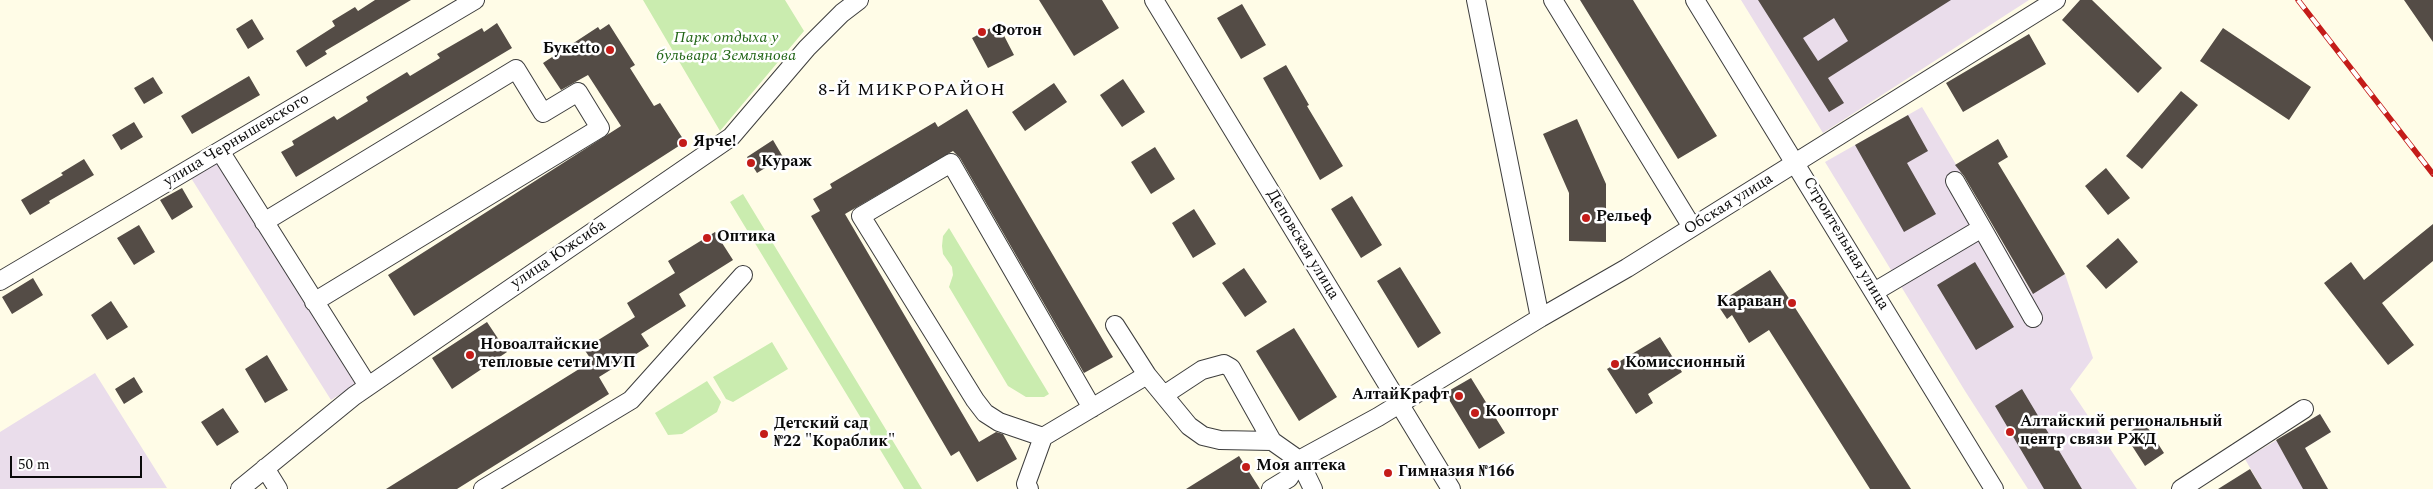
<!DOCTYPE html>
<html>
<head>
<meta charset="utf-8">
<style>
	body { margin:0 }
	#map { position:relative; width:2433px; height:489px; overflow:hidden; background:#fffce7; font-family:Spectral,serif }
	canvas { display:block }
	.scale { position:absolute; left:10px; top:456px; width:132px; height:22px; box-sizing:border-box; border:2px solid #0a0a0a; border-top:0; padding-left:6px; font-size:15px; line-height:18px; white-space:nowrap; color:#0a0a0a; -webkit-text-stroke:4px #fff; paint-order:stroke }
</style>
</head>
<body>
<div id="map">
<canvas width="2433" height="489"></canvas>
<div class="scale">50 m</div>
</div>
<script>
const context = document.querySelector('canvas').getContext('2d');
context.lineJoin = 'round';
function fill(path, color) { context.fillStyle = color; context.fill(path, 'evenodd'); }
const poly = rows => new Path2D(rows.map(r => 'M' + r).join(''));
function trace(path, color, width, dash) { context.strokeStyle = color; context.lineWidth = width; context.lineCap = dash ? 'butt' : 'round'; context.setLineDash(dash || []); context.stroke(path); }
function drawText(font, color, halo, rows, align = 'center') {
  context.font = font + ' Spectral,serif'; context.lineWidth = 5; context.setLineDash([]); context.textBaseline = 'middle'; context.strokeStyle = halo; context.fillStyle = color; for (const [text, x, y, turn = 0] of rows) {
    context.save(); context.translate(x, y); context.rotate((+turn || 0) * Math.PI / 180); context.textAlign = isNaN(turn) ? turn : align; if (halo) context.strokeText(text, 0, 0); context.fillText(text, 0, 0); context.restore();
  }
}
fill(poly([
	[1741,0,2029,0,1823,133],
	[1922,107,2032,293,2065,274,2093,358,2070,389,2137,489,2028,489,1965,391,1825,162],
	[216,162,356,385,331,400,191,178],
	[95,373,167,488,0,489,0,432],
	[2320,414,2331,432,2305,448,2328,489,2262,489,2245,459]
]), '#eaddeb');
fill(poly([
	[643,0,785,0,804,31,720,131],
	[743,194,922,489,904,489,730,202],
	[949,228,1049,394,1044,397,1026,397,1008,386,949,287,953,275,952,267,943,254,942,246,943,236],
	[772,342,788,369,733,402,726,399,713,377],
	[707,381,721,402,717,412,682,434,668,435,655,413]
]), '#caecaf');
fill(poly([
	[375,0,411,0,325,51,327,54,306,67,296,51,335,26,332,21,355,7,358,11],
	[1039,0,1102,0,1119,28,1074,56],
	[1580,0,1633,0,1717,136,1678,159],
	[1758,0,1951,0,1828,78,1844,103,1829,112],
	[1834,18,1848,41,1818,61,1803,38],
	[2080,0,2092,0,2162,68,2138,93,2062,20],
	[2404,0,2433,0,2433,42],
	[1242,4,1266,45,1241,59,1217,18],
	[252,19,264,39,248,49,236,29],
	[497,23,512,48,296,177,281,152,294,145,292,141,334,116,337,120,368,101,366,97,407,72,410,76,440,58,437,54,482,28,484,32],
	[609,24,635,65,630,68,654,106,660,103,685,142,414,316,388,275,621,126,588,75,561,90,543,63,598,27,600,30],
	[998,24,1014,55,988,68,972,38],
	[2223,28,2311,87,2289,120,2200,61],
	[2029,34,2046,64,1963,112,1946,83],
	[1286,65,1309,105,1307,106,1343,166,1320,180,1263,78],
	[249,76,260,95,192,134,181,116],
	[153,77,163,93,144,104,134,88],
	[1123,79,1145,112,1122,127,1100,95],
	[1054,83,1067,102,1025,131,1012,112],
	[2181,91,2198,105,2142,169,2126,156],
	[967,109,1113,357,1084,373,960,158,953,151,845,214,979,442,996,432,1003,434,1017,459,977,482,959,451,951,456,811,216,820,211,813,199,832,188,830,184,935,122,938,127],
	[1908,115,1928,151,1907,163,1936,214,1904,232,1855,145],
	[1577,119,1606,184,1606,242,1569,241,1569,193,1543,134],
	[134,122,143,137,121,150,112,135],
	[1998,139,2008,157,1998,163,2065,274,2033,294,1964,176,1955,165],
	[773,140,783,157,757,173,747,157],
	[1155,147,1175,179,1151,194,1131,162],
	[84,159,94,175,49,201,50,203,30,215,21,200,63,175,61,173],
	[2106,168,2130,198,2108,215,2085,186],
	[182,188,193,207,172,220,160,200],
	[1352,196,1382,245,1361,258,1331,209],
	[1194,209,1216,244,1193,258,1172,223],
	[2433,224,2433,261,2382,303,2414,345,2388,365,2324,283,2351,262,2364,280],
	[139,225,155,252,134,265,117,238],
	[715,232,733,260,679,294,686,306,641,334,649,346,599,377,609,394,457,489,386,489,592,361,584,349,635,317,627,303,675,273,668,261],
	[2118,238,2138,262,2106,289,2086,266],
	[1975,262,2014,327,1976,350,1937,285],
	[1400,267,1441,333,1418,348,1377,281],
	[1244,268,1267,302,1245,317,1222,283],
	[1770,270,1792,303,1911,489,1870,489,1769,330,1749,343,1732,315,1727,319,1717,304],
	[33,278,43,295,12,314,2,297],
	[111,301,128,327,107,340,91,315],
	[487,322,507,352,452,389,432,358],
	[1294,328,1337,397,1299,421,1256,351],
	[1660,337,1682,372,1648,394,1653,403,1636,414,1607,369],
	[267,355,288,390,265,403,245,369],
	[134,377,143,392,124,404,115,389],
	[1471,378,1505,433,1479,449,1445,393],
	[2022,389,2082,489,2044,489,1995,406],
	[223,408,239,432,217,446,201,422],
	[2320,414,2331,432,2305,448,2328,489,2303,489,2276,440],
	[2144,422,2164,453,2145,466,2125,435],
	[1239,456,1260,489,1186,489],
	[2250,469,2262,489,2218,489]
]), '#544c46');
const minor = poly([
	[1154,0,1451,489],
	[1476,0,1540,318],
	[1553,0,1692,227],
	[1695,0,1994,489],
	[220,151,368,386],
	[1955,181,1982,228],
	[264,222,516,69,543,113,578,92,600,128,314,302],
	[0,281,475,0],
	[1874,292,1982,228,2033,318],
	[1115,325,1147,375],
	[1164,395,1202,370,1224,364,1231,368,1272,441],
	[1092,408,951,163,861,216,975,400,985,413,999,422,1043,437,1147,375,1189,426,1203,436,1220,440,1272,441,1299,460,1313,489],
	[265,468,278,489],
	[240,489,354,396,731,137,807,48,842,13,859,0],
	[483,489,631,400,743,275],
	[1029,489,1026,484,1043,437],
	[1271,489,1289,478,1299,460,1378,417,1540,318,1627,268,2056,0],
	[2181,489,2304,409]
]);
trace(minor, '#3d3d3d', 20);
trace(minor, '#fff', 18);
const rail = poly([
	[2298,0,2433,174]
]);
trace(rail, '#c41c19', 5.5);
trace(rail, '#fff', 4, [11]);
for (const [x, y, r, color] of [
	[982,32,5,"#c41c19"],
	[610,50,5,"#c41c19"],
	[683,143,5,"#c41c19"],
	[751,163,5,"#c41c19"],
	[1586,218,5,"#c41c19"],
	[707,238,5,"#c41c19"],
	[1792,303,5,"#c41c19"],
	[470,355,5,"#c41c19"],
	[1615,364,5,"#c41c19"],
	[1459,396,5,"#c41c19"],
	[1475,413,5,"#c41c19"],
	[2010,432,5,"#c41c19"],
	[764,434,5,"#c41c19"],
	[1246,467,5,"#c41c19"],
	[1388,473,5,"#c41c19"]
]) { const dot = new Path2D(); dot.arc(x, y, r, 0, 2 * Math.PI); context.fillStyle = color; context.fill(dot); trace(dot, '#fff', 2); }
drawText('bold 16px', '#0a0a0a', '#fff', [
	["Фотон",992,32],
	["Букеttо",600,50,"right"],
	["Ярче!",693,143],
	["Кураж",761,163],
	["Рельеф",1596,218],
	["Оптика",717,238],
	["Караван",1782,303,"right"],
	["Новоалтайские",480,346],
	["тепловые сети МУП",480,364],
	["Комиссионный",1625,364],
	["АлтайКрафт",1449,396,"right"],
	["Коопторг",1485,413],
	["Алтайский региональный",2020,423],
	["центр связи РЖД",2020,441],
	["Детский сад",774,425],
	["№22 \"Кораблик\"",774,443],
	["Моя аптека",1256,467],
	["Гимназия №166",1398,473]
], 'left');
drawText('italic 16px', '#226617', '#fff', [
	["Парк отдыха у",726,39],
	["бульвара Землянова",726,57]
]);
drawText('16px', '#0a0a0a', '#fff', [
	["улица Чернышевского",237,141,-31],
	["Обская улица",1729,205,-32],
	["Строительная улица",1845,244,59],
	["Деповская улица",1302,245,59],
	["улица Южсиба",559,255,-34]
]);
context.letterSpacing = '1px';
drawText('18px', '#0a0a0a', '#fff', [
	["8-Й МИКРОРАЙОН",912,91]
]);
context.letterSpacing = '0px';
</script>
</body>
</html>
